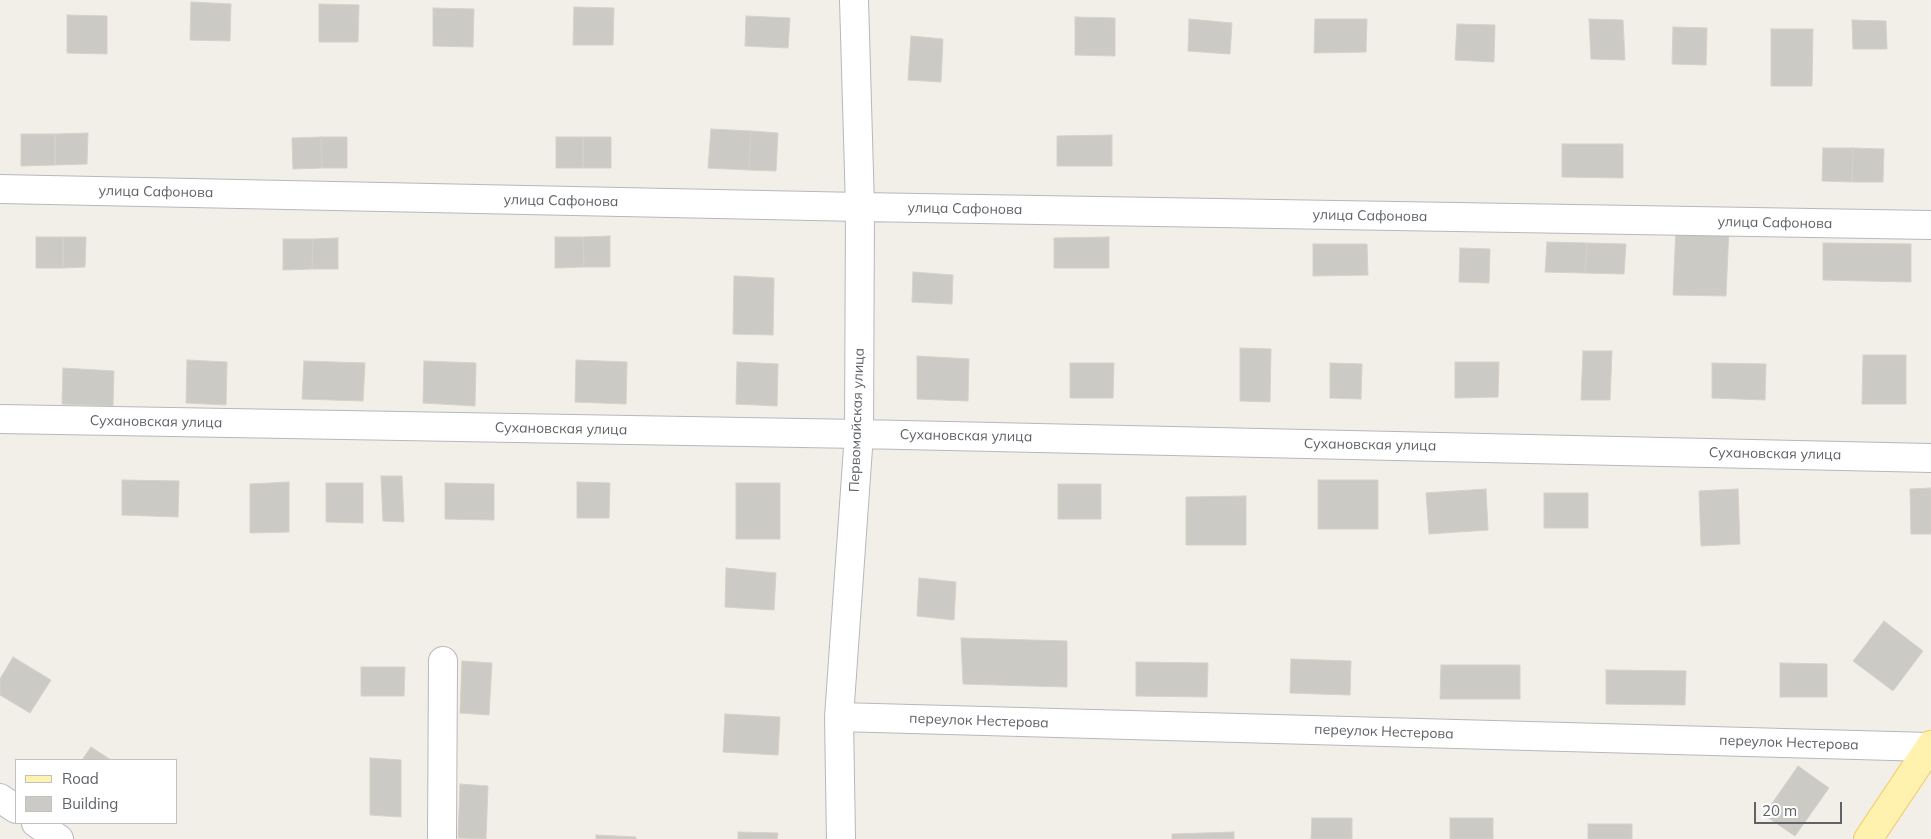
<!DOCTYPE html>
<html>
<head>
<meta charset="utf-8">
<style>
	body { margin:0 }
	#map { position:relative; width:1931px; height:839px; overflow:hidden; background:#f1efe8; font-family:Mulish,sans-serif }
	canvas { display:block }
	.legend { position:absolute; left:15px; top:759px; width:162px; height:65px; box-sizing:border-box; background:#fff; border:1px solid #bfc1c3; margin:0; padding:6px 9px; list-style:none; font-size:15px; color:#5f6368 }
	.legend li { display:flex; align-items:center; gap:10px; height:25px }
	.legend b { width:25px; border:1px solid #bfc1c3 }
	.scale { position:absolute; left:1754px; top:802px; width:88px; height:22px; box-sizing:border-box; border:2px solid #5f6368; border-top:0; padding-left:6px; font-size:15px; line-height:18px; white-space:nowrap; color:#5f6368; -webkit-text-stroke:4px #fff; paint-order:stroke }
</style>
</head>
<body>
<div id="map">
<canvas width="1931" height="839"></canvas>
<ul class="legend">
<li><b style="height:6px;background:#fff2af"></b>Road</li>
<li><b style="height:14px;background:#cccac5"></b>Building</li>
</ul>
<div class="scale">20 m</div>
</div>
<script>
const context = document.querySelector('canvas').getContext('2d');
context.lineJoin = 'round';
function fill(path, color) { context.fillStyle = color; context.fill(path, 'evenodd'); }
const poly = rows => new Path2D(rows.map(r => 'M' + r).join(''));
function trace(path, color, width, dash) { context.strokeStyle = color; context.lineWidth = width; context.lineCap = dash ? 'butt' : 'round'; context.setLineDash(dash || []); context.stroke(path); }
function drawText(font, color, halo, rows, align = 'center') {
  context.font = font + ' Mulish,sans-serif'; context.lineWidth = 4; context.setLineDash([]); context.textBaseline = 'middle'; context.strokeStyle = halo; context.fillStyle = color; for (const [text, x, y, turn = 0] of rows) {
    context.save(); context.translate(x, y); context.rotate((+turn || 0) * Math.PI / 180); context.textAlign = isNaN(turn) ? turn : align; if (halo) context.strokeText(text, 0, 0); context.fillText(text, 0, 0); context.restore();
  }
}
const building = poly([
	[191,2,231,4,230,41,190,40,191,2],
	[319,4,359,5,358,42,319,42,319,4],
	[574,7,614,8,613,45,573,45,574,7],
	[433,8,474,9,473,47,433,46,433,8],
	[67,15,107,16,107,54,67,53,67,15],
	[746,16,790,18,788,48,745,46,746,16],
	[1075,17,1115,18,1115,56,1075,55,1075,17],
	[1189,19,1232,23,1230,54,1188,51,1189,19],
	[1315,19,1367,19,1366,52,1314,53,1315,19],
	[1589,19,1623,20,1625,60,1591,59,1589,19],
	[1852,20,1886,21,1887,49,1853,49,1852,20],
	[1457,24,1495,25,1494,62,1455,60,1457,24],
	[1673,27,1707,28,1706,65,1672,64,1673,27],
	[1771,29,1813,29,1812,86,1771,86,1771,29],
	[911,36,943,39,941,82,908,80,911,36],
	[711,129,751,131,749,170,708,168,711,129],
	[751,131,778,133,776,171,749,170,751,131],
	[88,133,87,164,55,165,55,134,88,133],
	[21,134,55,134,55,165,21,166,21,134],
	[1112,135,1112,166,1057,166,1057,136,1112,135],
	[321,137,322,168,293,169,292,138,321,137],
	[321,137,347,137,347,168,322,168,321,137],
	[556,137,583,137,583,168,556,168,556,137],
	[583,137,611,137,611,168,583,168,583,137],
	[1562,144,1623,144,1623,178,1562,177,1562,144],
	[1823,148,1853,148,1852,182,1822,181,1823,148],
	[1853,148,1884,149,1883,182,1852,182,1853,148],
	[1676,225,1729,227,1726,296,1673,295,1676,225],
	[610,236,610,267,584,267,583,237,610,236],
	[36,237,63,237,63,268,36,268,36,237],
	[63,237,86,237,85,267,63,268,63,237],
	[555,237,583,237,584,267,555,268,555,237],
	[1109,237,1109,268,1054,268,1054,238,1109,237],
	[338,238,338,269,312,269,313,239,338,238],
	[283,239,313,239,312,269,283,270,283,239],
	[1547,242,1587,243,1585,273,1545,272,1547,242],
	[1587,243,1626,244,1624,274,1585,273,1587,243],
	[1823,243,1911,244,1911,282,1823,280,1823,243],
	[1313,244,1367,244,1368,275,1313,276,1313,244],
	[1460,248,1490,249,1489,283,1459,282,1460,248],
	[913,272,953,275,952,304,912,302,913,272],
	[734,276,774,278,773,335,733,334,734,276],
	[1240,348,1271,349,1270,402,1240,401,1240,348],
	[1583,351,1612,351,1610,400,1581,400,1583,351],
	[1863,355,1906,355,1906,404,1862,404,1863,355],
	[917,356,969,359,968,401,917,399,917,356],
	[187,360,227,362,226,405,186,403,187,360],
	[576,360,627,362,626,404,575,402,576,360],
	[304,361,365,363,363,401,302,399,304,361],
	[424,361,476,363,475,406,423,403,424,361],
	[737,362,778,364,777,406,736,404,737,362],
	[1455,362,1499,362,1498,397,1455,398,1455,362],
	[1070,363,1114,363,1113,398,1070,398,1070,363],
	[1330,363,1362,364,1361,399,1330,398,1330,363],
	[1712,363,1766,364,1765,400,1712,398,1712,363],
	[63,368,114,371,113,406,62,404,63,368],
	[381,476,402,476,404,522,383,521,381,476],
	[122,480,179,481,178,517,122,515,122,480],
	[1318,480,1378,480,1378,529,1318,529,1318,480],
	[289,482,289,532,250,533,250,484,289,482],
	[577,482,610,483,609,518,577,518,577,482],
	[326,483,363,483,363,523,326,522,326,483],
	[445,483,494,484,494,520,445,519,445,483],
	[736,483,780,483,780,539,736,539,736,483],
	[1058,484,1101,484,1101,519,1058,519,1058,484],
	[1931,488,1931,534,1911,534,1910,489,1931,488],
	[1486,489,1488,530,1429,534,1426,493,1486,489],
	[1738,489,1740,544,1701,546,1699,491,1738,489],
	[1544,493,1588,493,1588,528,1544,528,1544,493],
	[1246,496,1246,545,1186,545,1186,497,1246,496],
	[726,568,776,573,774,610,725,607,726,568],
	[919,578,956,582,954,620,917,616,919,578],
	[1884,621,1923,651,1893,691,1853,661,1884,621],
	[961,638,1067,641,1067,687,963,684,961,638],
	[13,657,51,680,30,713,0,695,0,679,13,657],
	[1291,659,1351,661,1350,695,1290,693,1291,659],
	[462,661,492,663,489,715,460,713,462,661],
	[1136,662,1208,663,1207,697,1136,696,1136,662],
	[1780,663,1827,664,1827,697,1780,697,1780,663],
	[1441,665,1520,665,1520,699,1440,699,1441,665],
	[361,667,405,667,404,696,361,696,361,667],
	[1606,670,1686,671,1685,705,1606,704,1606,670],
	[725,714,780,717,778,755,723,752,725,714],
	[91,747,111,760,82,760,91,747],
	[370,758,401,760,401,817,370,815,370,758],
	[1798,766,1829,788,1795,836,1764,815,1798,766],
	[460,784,488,786,486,839,458,838,460,784],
	[1312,818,1352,818,1352,839,1311,839,1312,818],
	[1450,818,1493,818,1493,839,1450,839,1450,818],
	[1588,824,1632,824,1632,839,1588,839,1588,824],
	[738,832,778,833,777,839,738,839,738,832],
	[1234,832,1234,839,1172,839,1172,834,1234,832],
	[596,835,636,837,636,839,596,839,596,835]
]);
fill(building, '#cccac5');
trace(building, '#d6d1c6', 1);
const minor = poly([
	[0,189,860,207,1931,225],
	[0,419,859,434,1931,458],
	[839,717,1929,747],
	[0,798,16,809],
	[36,823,59,839],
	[442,839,443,661],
	[841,839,839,717,859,434,860,207,854,0]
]);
const primary = poly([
	[1868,839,1931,745]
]);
trace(minor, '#b5b8bc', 30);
trace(primary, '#f2c960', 30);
trace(minor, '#fff', 28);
trace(primary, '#fff2af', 28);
drawText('14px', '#5f6368', '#fff', [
	["улица Сафонова",156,192,1],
	["улица Сафонова",561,201,1],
	["улица Сафонова",965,209,1],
	["улица Сафонова",1370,216,1],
	["улица Сафонова",1775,223,1],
	["Первомайская улица",857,420,-88],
	["Сухановская улица",156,422,1],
	["Сухановская улица",561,429,1],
	["Сухановская улица",966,436,1],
	["Сухановская улица",1370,445,1],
	["Сухановская улица",1775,454,1],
	["переулок Нестерова",979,721,2],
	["переулок Нестерова",1384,732,2],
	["переулок Нестерова",1789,743,2]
]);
</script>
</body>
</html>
